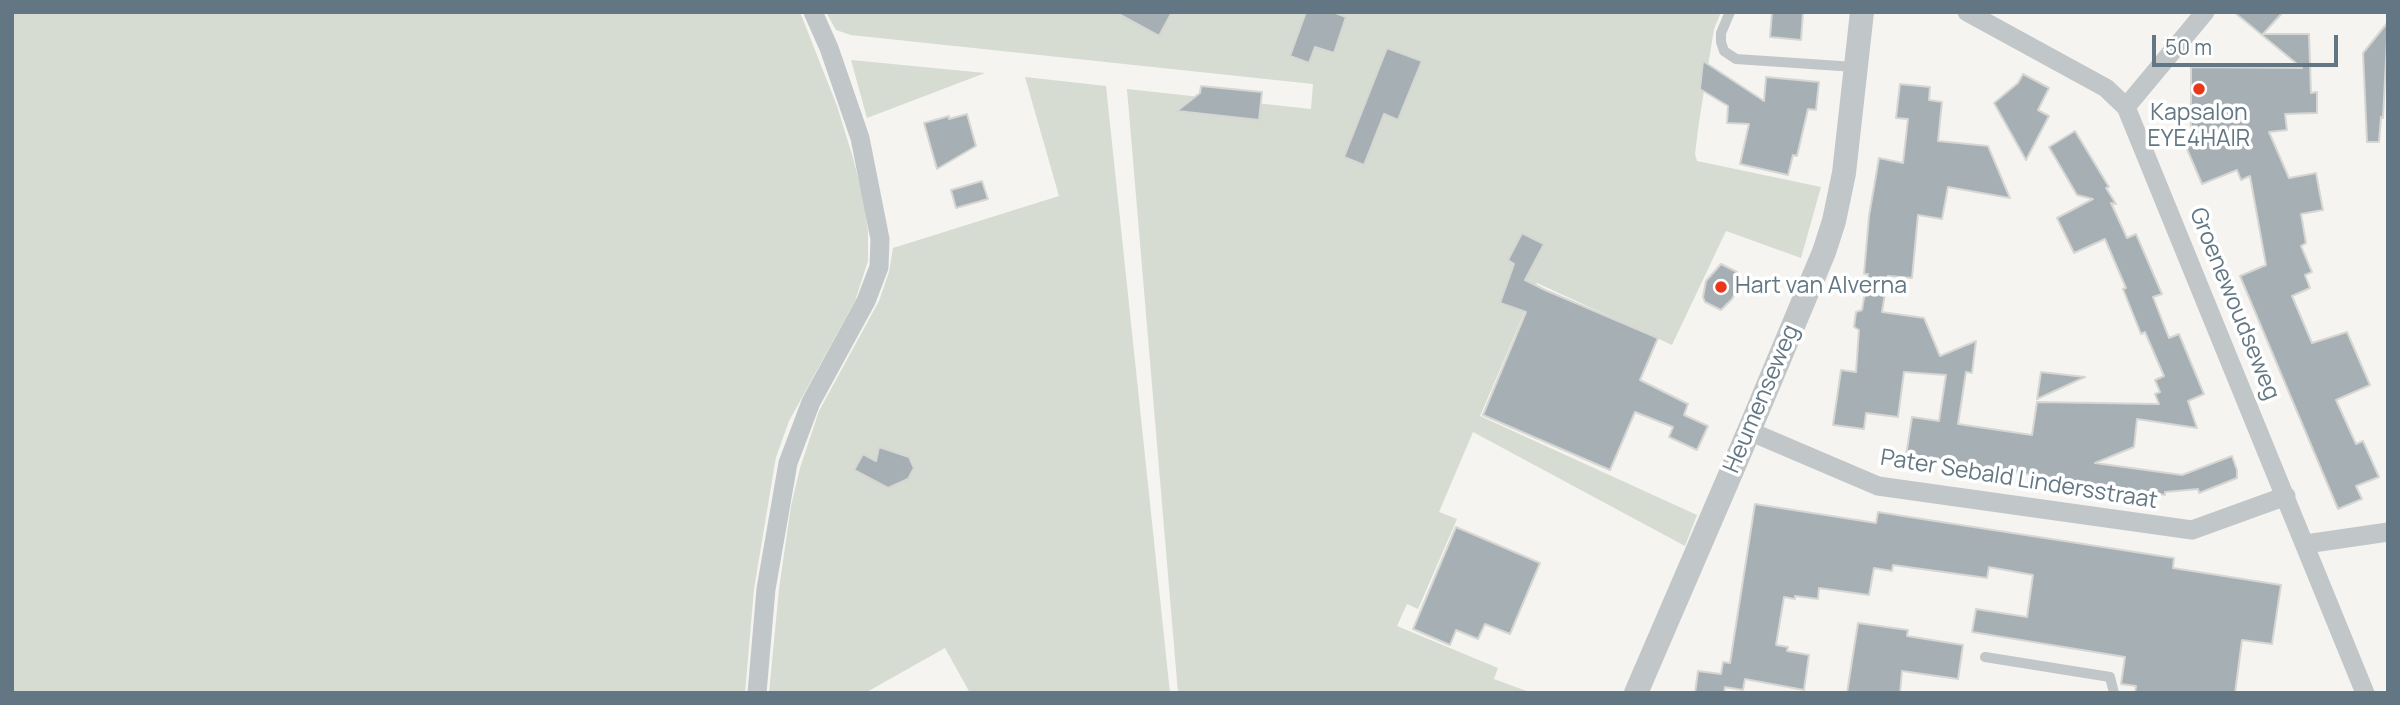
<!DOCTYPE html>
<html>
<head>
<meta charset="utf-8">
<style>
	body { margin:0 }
	#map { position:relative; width:2400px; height:705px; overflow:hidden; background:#f5f4f0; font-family:Manrope,sans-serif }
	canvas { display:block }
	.frame { position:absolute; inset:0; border:14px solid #627783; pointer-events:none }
	.scale { position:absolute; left:2152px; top:35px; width:186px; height:32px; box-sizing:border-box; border:4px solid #627783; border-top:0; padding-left:9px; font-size:21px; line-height:24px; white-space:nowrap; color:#627783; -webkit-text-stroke:5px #fff; paint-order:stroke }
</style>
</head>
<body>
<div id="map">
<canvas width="2400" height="705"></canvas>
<div class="frame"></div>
<div class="scale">50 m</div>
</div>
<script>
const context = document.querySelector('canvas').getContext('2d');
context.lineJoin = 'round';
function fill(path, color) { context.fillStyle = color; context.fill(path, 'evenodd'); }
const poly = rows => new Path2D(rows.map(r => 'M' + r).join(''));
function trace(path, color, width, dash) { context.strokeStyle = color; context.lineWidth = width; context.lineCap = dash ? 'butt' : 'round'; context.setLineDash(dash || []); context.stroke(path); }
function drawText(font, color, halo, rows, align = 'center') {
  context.font = font + ' Manrope,sans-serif'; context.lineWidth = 7; context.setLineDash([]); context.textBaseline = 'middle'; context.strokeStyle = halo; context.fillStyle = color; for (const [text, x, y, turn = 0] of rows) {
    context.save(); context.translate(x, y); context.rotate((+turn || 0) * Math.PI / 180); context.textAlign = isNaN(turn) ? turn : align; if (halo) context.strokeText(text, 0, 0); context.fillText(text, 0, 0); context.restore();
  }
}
fill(poly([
	[12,12,800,12,837,106,853,158,864,201,868,231,868,261,855,301,789,421,776,457,754,589,745,693,12,693],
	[826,12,1721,12,1714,29,1699,122,1695,154,1697,161,1821,187,1801,258,1726,231,1672,345,1537,283,1480,416,1697,515,1685,546,1473,432,1439,512,1457,519,1418,609,1407,604,1397,626,1498,668,1494,679,1532,693,1178,693,1127,89,1311,109,1313,84,851,35,836,30],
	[851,60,985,73,867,118],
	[1025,77,1106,86,1170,693,970,693,945,648,865,693,769,693,779,589,791,506,800,468,819,411,879,301,889,272,893,248,1059,196]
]), '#d6dcd1');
const building = poly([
	[1115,12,1172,12,1159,36,1115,12],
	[1306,12,1333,12,1346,17,1334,53,1315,47,1309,63,1290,56,1306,12],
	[1772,12,1803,12,1801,40,1770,37,1772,12],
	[2234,12,2283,12,2263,34,2309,34,2311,93,2317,92,2317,113,2285,114,2287,130,2269,132,2289,178,2316,173,2323,210,2301,214,2306,243,2301,246,2312,272,2305,275,2310,288,2292,296,2312,343,2347,332,2370,385,2336,400,2356,444,2363,441,2379,477,2356,486,2362,499,2338,509,2240,276,2266,265,2250,176,2241,180,2237,170,2202,184,2181,135,2191,131,2191,67,2302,68,2234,12],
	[2388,22,2383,118,2381,117,2379,142,2367,142,2363,53,2388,22],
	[1387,48,1422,61,1398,120,1384,114,1364,165,1344,157,1387,48],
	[1703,61,1764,101,1766,77,1819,82,1816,110,1808,109,1797,156,1793,155,1788,175,1740,164,1749,124,1727,123,1728,106,1700,89,1703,61],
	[2023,74,2049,88,2038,110,2049,116,2026,160,1994,103,2018,83,2023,74],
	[1900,84,1930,87,1929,100,1942,102,1938,141,1988,146,2010,198,1948,187,1942,219,1918,215,1912,278,1888,276,1882,312,1924,318,1940,356,1976,341,1972,373,1966,372,1958,424,2032,435,2037,402,2159,404,2155,394,2160,392,2155,380,2164,376,2145,332,2141,334,2123,289,2126,288,2105,239,2074,253,2057,218,2093,199,2077,195,2049,147,2075,131,2109,187,2106,188,2116,204,2111,203,2127,238,2136,234,2162,294,2153,297,2169,338,2179,334,2204,394,2188,401,2197,428,2137,419,2134,447,2095,463,2182,475,2232,456,2237,470,2237,478,2199,493,2198,489,2165,492,2165,495,1906,456,1912,417,1939,421,1946,375,1904,372,1898,417,1866,413,1864,429,1833,425,1841,370,1856,372,1859,330,1854,327,1856,312,1862,310,1868,274,1864,274,1869,216,1879,158,1903,163,1908,119,1896,118,1900,84],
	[1201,86,1262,92,1259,120,1177,111,1200,93,1201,86],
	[967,114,976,146,937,169,924,123,949,116,949,119,967,114],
	[982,181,988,199,956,208,951,190,982,181],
	[1522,233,1544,244,1525,280,1545,290,1658,338,1640,380,1688,404,1684,415,1708,426,1697,450,1669,437,1673,427,1635,412,1610,470,1483,415,1526,312,1500,303,1514,264,1508,260,1522,233],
	[1721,264,1737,272,1738,277,1737,289,1732,299,1721,310,1705,302,1703,297,1706,281,1721,264],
	[2041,372,2085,377,2037,399,2041,372],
	[879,447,909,457,914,468,908,479,888,488,854,470,863,454,876,461,879,447],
	[1755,504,1876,523,1878,512,1922,519,2174,558,2173,568,2281,585,2272,644,2242,640,2235,693,2135,693,2136,686,2121,684,2125,657,1972,632,1976,609,2027,617,2033,575,1989,567,1987,578,1893,565,1892,571,1874,568,1869,595,1819,588,1818,599,1795,596,1795,599,1784,597,1776,645,1788,647,1787,651,1809,655,1804,690,1745,679,1743,690,1725,687,1724,693,1695,693,1698,671,1721,674,1723,662,1730,663,1755,504],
	[1456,527,1540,563,1510,634,1485,624,1478,639,1456,630,1450,645,1413,629,1456,527],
	[1858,623,1908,630,1907,636,1963,645,1958,679,1902,671,1900,693,1847,693,1858,623]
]);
fill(building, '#a6b0b4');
trace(building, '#d6d6d3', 2);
trace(poly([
	[1730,12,1721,33,1721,42,1724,51,1736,59,1855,67],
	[1985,657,2110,677,2114,693]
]), '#c1c6c8', 10);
trace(poly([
	[1967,12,2106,88,2126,107,2365,693],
	[2126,107,2205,12],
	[1749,431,1878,486,2192,530,2286,496],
	[2306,544,2388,532],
	[757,693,766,589,788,463,811,402,866,301,879,267,880,239,860,138,829,48,813,12]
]), '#c1c6c8', 19);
trace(poly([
	[1636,693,1749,431,1824,252,1834,221,1844,173,1862,12]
]), '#c1c6c8', 24);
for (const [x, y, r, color] of [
	[2199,89,7,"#eb361a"],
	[1721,287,7,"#eb361a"]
]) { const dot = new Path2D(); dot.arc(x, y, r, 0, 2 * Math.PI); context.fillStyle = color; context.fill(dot); trace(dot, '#fff', 2.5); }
drawText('23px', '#627783', '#fff', [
	["Kapsalon",2199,114],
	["EYE4HAIR",2199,140],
	["Hart van Alverna",1735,287,"left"]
]);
drawText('23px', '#627783', '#fff', [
	["Groenewoudseweg",2234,304,68],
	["Heumenseweg",1762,399,-67],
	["Pater Sebald Lindersstraat",2019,480,9]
]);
</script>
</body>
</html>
